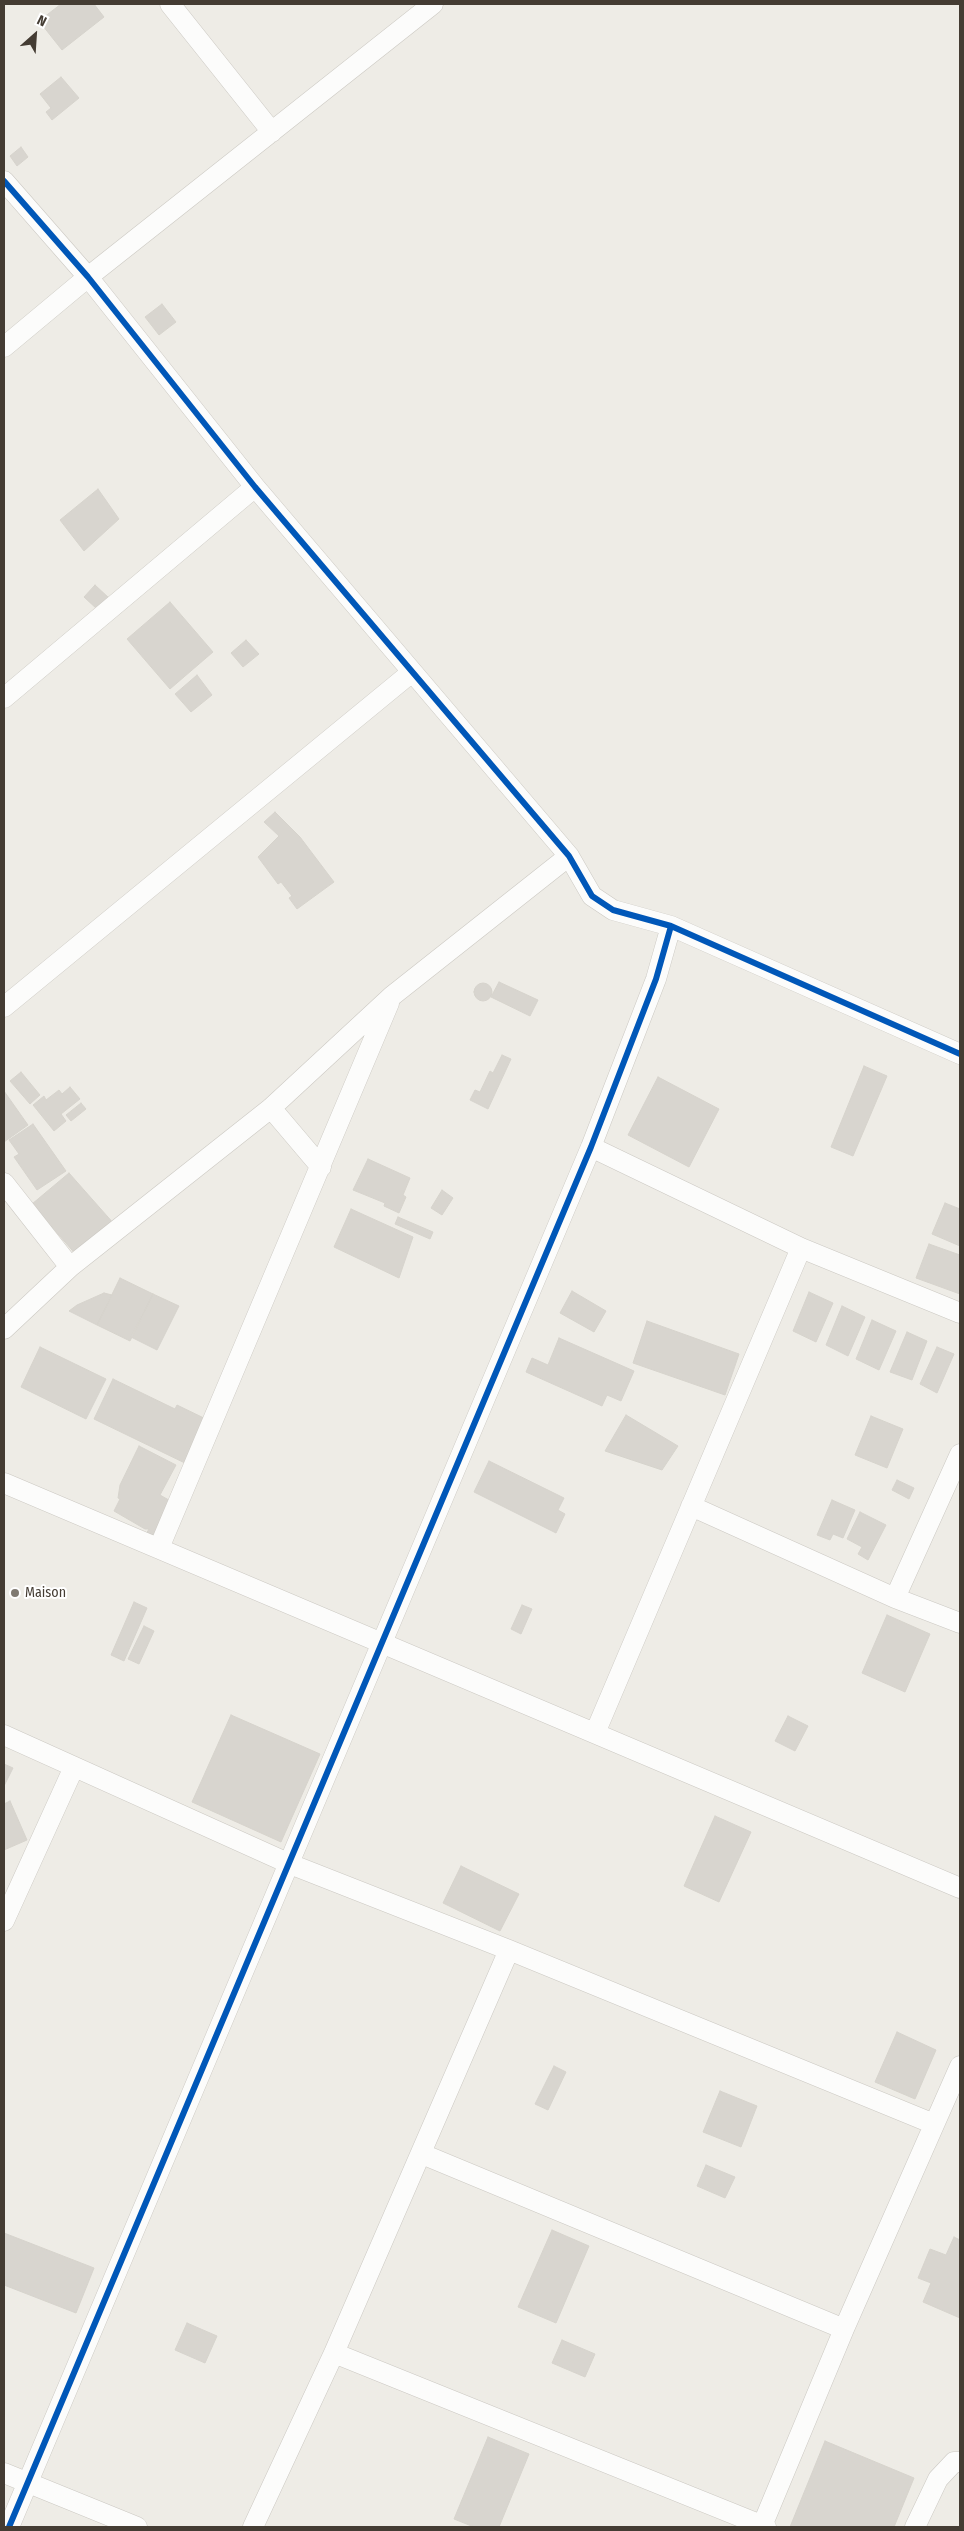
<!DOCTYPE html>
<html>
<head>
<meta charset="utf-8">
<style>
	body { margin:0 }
	#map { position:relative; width:964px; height:2531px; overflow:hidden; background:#eeece6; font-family:"Fira Sans Condensed",sans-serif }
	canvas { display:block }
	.frame { position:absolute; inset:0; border:5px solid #443c33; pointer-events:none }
	.north { position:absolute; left:10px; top:10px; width:50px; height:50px; -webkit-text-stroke:4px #fff; paint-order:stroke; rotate:26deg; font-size:14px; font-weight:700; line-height:20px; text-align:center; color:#443c33 }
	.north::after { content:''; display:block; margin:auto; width:18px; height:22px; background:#443c33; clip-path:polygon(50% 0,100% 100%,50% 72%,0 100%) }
</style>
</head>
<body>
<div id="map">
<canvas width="964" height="2531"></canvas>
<div class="frame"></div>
<div class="north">N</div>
</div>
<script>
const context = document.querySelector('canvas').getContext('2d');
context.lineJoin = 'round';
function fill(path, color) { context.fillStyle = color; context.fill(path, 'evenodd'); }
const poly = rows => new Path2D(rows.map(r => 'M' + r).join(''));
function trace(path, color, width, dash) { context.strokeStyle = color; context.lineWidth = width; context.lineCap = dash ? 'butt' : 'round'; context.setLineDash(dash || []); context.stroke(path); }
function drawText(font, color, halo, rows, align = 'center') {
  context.font = font + ' "Fira Sans Condensed",sans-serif'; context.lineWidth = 4; context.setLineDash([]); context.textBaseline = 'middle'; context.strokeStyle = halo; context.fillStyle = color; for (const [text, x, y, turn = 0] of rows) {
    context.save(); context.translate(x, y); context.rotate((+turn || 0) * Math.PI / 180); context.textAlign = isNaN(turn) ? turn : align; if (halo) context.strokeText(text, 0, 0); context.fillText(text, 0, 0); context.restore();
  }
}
const building = poly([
	[61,4,94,4,104,17,62,50,39,21,61,4],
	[61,77,79,98,52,120,46,112,51,108,40,94,61,77],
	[21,147,28,157,17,166,10,156,21,147],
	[162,304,176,322,159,335,145,317,162,304],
	[98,489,119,519,84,551,60,520,98,489],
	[95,585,109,598,98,610,84,597,95,585],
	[170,602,213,652,170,689,127,639,170,602],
	[246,640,259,654,243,667,231,653,246,640],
	[197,675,212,695,191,712,175,694,197,675],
	[275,812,300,837,334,882,297,909,289,898,292,896,281,882,278,884,258,857,279,836,264,822,275,812],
	[499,982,538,1000,530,1016,491,997,499,982],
	'474 992a9 9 0 1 1 18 0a9 9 0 1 1-18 0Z',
	[502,1055,511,1059,488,1109,470,1100,475,1090,480,1092,490,1071,493,1073,502,1055],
	[864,1066,887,1076,853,1156,831,1147,864,1066],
	[21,1072,40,1095,30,1104,10,1081,21,1072],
	[658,1077,719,1109,689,1167,628,1135,658,1077],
	[70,1087,80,1099,61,1114,66,1121,54,1131,33,1105,44,1096,46,1100,59,1090,62,1094,70,1087],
	[4,1091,28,1125,4,1142,4,1091],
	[81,1103,86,1109,71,1121,66,1115,81,1103],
	[33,1124,66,1171,37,1190,14,1157,19,1154,9,1140,33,1124],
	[368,1159,410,1178,403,1195,406,1197,399,1213,384,1206,385,1203,353,1190,368,1159],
	[69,1173,115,1225,78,1257,32,1204,69,1173],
	[442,1190,453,1198,442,1215,431,1208,442,1190],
	[945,1203,960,1209,960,1246,932,1234,945,1203],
	[351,1209,413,1237,399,1278,334,1247,351,1209],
	[398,1217,433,1232,430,1239,395,1224,398,1217],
	[929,1244,960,1255,960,1294,916,1278,929,1244],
	[120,1278,153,1294,130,1341,97,1325,120,1278],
	[572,1291,606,1311,594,1332,560,1313,572,1291],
	[809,1292,833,1303,816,1342,793,1331,809,1292],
	[104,1293,112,1295,97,1325,69,1311,77,1305,104,1293],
	[153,1294,179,1306,157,1350,131,1337,153,1294],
	[842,1306,865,1317,848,1356,826,1345,842,1306],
	[872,1320,896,1331,879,1370,856,1359,872,1320],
	[647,1321,739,1354,725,1395,633,1363,647,1321],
	[907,1332,927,1341,912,1380,890,1372,907,1332],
	[559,1338,634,1371,621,1401,607,1395,602,1406,526,1372,532,1358,548,1365,559,1338],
	[40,1347,106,1379,86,1419,21,1387,40,1347],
	[937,1347,954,1354,937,1393,920,1384,937,1347],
	[113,1379,175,1409,177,1405,210,1421,189,1465,94,1419,113,1379],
	[626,1415,678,1446,662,1470,605,1451,626,1415],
	[871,1416,903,1429,887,1468,855,1455,871,1416],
	[139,1446,176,1465,160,1495,174,1503,155,1539,146,1534,149,1529,145,1529,114,1511,120,1499,118,1498,120,1485,139,1446],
	[489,1461,564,1498,558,1510,565,1514,556,1533,474,1492,489,1461],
	[897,1480,914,1488,909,1499,892,1490,897,1480],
	[832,1500,855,1510,843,1538,833,1534,830,1540,817,1535,832,1500],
	[860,1512,886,1525,868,1560,858,1554,862,1547,847,1539,860,1512],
	[134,1602,147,1608,124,1661,111,1655,134,1602],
	[522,1605,532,1609,521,1634,511,1629,522,1605],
	[887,1615,930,1634,905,1692,862,1673,887,1615],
	[144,1626,154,1631,139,1664,128,1659,144,1626],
	[231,1715,320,1754,281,1842,192,1802,231,1715],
	[788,1716,808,1726,795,1751,775,1741,788,1716],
	[4,1764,13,1768,4,1786,4,1764],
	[10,1801,27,1840,4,1850,4,1804,10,1801],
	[715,1816,751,1832,719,1902,684,1886,715,1816],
	[461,1866,519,1894,500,1931,443,1903,461,1866],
	[897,2032,936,2050,915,2099,875,2082,897,2032],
	[554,2066,566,2072,548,2110,535,2104,554,2066],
	[720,2091,757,2106,741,2147,703,2132,720,2091],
	[706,2165,735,2177,725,2198,697,2186,706,2165],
	[552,2230,589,2246,556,2323,518,2307,552,2230],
	[4,2233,94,2268,76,2313,4,2285,4,2233],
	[954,2237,960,2240,960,2318,923,2302,931,2283,918,2278,930,2249,946,2255,954,2237],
	[187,2323,217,2336,205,2363,175,2350,187,2323],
	[562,2340,595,2354,585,2377,552,2363,562,2340],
	[488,2437,529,2454,499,2527,474,2527,454,2519,488,2437],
	[825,2441,914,2478,894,2527,790,2527,825,2441]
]);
fill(building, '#d8d5cf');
trace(building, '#d6d3cc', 1);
const minor = poly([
	[170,4,272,132],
	[4,181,88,277,255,487,569,856,592,896,613,910,671,926,960,1054],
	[4,347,88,277,433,4],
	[4,698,255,487],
	[4,1007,412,672],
	[271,1108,321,1167],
	[591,1147,801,1248,960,1313],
	[4,1183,70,1267],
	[4,1329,70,1267,271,1108,392,996,569,856],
	[4,1483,960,1888],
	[691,1506,895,1598,960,1623],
	[159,1548,389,1003],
	[895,1598,960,1454],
	[595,1733,801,1248],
	[4,1735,290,1864,509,1950,934,2124],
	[4,1921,74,1767],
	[422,2154,844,2329],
	[334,2353,766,2527],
	[4,2473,137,2527],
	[762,2526,844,2329,960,2066],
	[9,2527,591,1147,656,979,671,926],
	[253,2527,334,2353,509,1950],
	[915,2527,938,2479,954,2462,960,2462]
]);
trace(minor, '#cbc8c2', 21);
trace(minor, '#fcfcfb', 20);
trace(poly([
	[4,181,88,277,255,487,569,856,592,896,613,910,671,926,960,1054],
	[9,2527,591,1147,656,979,671,926]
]), '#0057b8', 6);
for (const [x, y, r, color] of [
	[15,1593,5,"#807a72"]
]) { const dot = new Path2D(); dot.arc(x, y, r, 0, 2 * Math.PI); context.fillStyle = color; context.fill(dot); trace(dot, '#fff', 2); }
drawText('14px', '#443c33', '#fff', [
	["Maison",25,1593]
], 'left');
</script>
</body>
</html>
